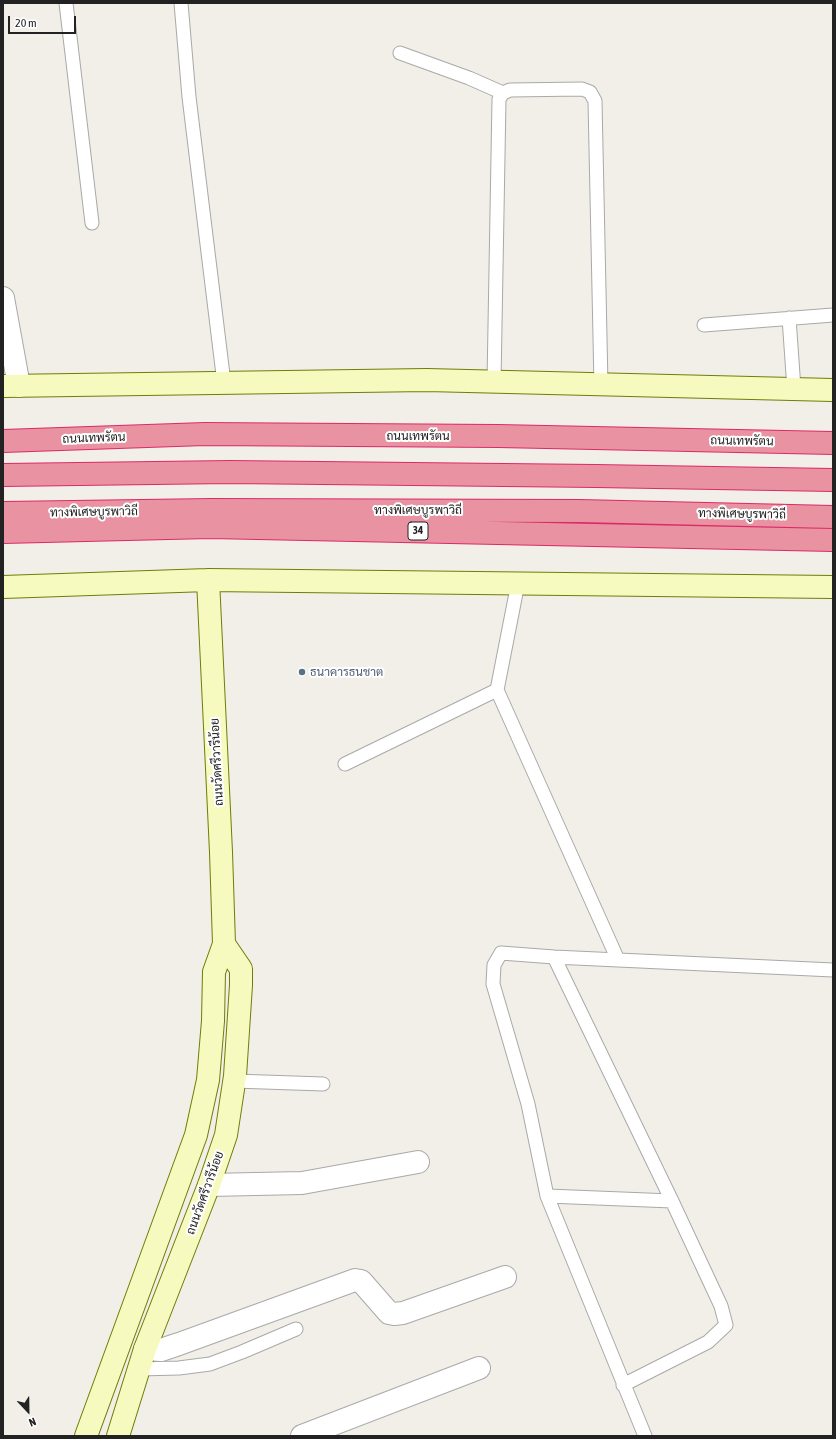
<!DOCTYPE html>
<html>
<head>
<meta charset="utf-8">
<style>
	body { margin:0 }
	#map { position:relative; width:836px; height:1439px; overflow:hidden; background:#f2efe9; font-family:"Asap Condensed",sans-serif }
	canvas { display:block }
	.frame { position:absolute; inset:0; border:4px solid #222; pointer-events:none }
	.north { position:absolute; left:8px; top:1391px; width:40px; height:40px; -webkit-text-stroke:3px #fff; paint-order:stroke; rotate:158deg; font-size:11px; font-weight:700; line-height:16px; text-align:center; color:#222 }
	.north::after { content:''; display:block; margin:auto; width:14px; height:18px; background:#222; clip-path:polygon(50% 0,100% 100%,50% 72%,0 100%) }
	.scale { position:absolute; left:8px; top:16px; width:68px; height:18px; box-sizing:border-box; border:2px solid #222; border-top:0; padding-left:5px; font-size:12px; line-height:14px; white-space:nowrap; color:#222; -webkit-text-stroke:3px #fff; paint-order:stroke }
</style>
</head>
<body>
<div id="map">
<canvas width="836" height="1439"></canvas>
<div class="frame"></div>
<div class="north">N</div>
<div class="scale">20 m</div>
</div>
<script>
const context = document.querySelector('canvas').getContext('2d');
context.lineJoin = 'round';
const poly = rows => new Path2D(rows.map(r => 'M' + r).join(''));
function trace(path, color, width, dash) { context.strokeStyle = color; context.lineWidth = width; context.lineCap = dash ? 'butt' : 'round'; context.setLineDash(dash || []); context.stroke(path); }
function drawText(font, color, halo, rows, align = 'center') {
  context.font = font + ' "Asap Condensed",Sarabun,sans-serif'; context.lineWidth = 4; context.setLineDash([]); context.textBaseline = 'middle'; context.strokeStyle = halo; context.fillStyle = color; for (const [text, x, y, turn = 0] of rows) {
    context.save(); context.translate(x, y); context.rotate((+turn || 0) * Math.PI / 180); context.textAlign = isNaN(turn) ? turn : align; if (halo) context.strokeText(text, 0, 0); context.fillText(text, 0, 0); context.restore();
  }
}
const lane = poly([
	[66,3,92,223],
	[181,3,189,97,224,383],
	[400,53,469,78,503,93],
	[789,318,794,389],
	[704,325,833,315],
	[494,382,499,99,503,93,510,90,582,89,590,92,595,101,601,385],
	[518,583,497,690,618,960],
	[345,764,497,690],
	[554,957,672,1201,721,1306,726,1325,708,1342,623,1385],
	[234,1081,323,1084],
	[547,1196,672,1201],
	[139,1369,179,1368,210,1364,242,1352,296,1329],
	[645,1436,547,1196,528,1104,493,984,494,965,501,953,554,957,833,970]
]);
const street = poly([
	[3,298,19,386],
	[209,1185,302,1183,418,1162],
	[145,1349,161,1350,179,1344,355,1280,361,1281,389,1313,394,1314,403,1313,505,1277],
	[302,1436,479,1368]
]);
const secondary = poly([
	[3,386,427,380,833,390],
	[3,587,208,580,833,587],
	[86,1436,196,1135,208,1080,213,1021,214,972,224,944,221,852,208,580],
	[118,1436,145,1349,209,1185,226,1135,235,1076,241,985,241,969,224,944]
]);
const highway = poly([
	[3,441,205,434,498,436,833,443],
	[3,475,230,472,596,476,833,480],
	[3,513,211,510,580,511,833,517],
	[3,532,210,527,833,540]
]);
trace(lane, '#a9a9a9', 15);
trace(street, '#a9a9a9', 24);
trace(secondary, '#707d05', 24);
trace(highway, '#dc2a67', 24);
trace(lane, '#fff', 13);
trace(street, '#fff', 22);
trace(secondary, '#f7fabf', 22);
trace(highway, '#e892a2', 22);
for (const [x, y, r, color] of [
	[302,672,4,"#5c6f8a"]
]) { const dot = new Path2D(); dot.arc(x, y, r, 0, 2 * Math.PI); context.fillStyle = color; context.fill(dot); trace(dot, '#fff', 1.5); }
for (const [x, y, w] of [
	[418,531,20]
]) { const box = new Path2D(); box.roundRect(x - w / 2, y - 9, w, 18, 3); context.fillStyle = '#fff'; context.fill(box); trace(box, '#222', 1); }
drawText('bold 11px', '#222', null, [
	["34",418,531]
]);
drawText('12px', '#222', '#fff', [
	["ถนนเทพรัตน",418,436],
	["ถนนเทพรัตน",94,438,-2],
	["ถนนเทพรัตน",742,441,1],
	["ทางพิเศษบูรพาวิถี",418,510],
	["ทางพิเศษบูรพาวิถี",94,512,-1],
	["ทางพิเศษบูรพาวิถี",742,514,1],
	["ถนนวัดศรีวารีน้อย",217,762,-93],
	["ถนนวัดศรีวารีน้อย",205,1193,-70]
]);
drawText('12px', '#4e5e75', '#fff', [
	["ธนาคารธนชาต",310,672]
], 'left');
</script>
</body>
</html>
